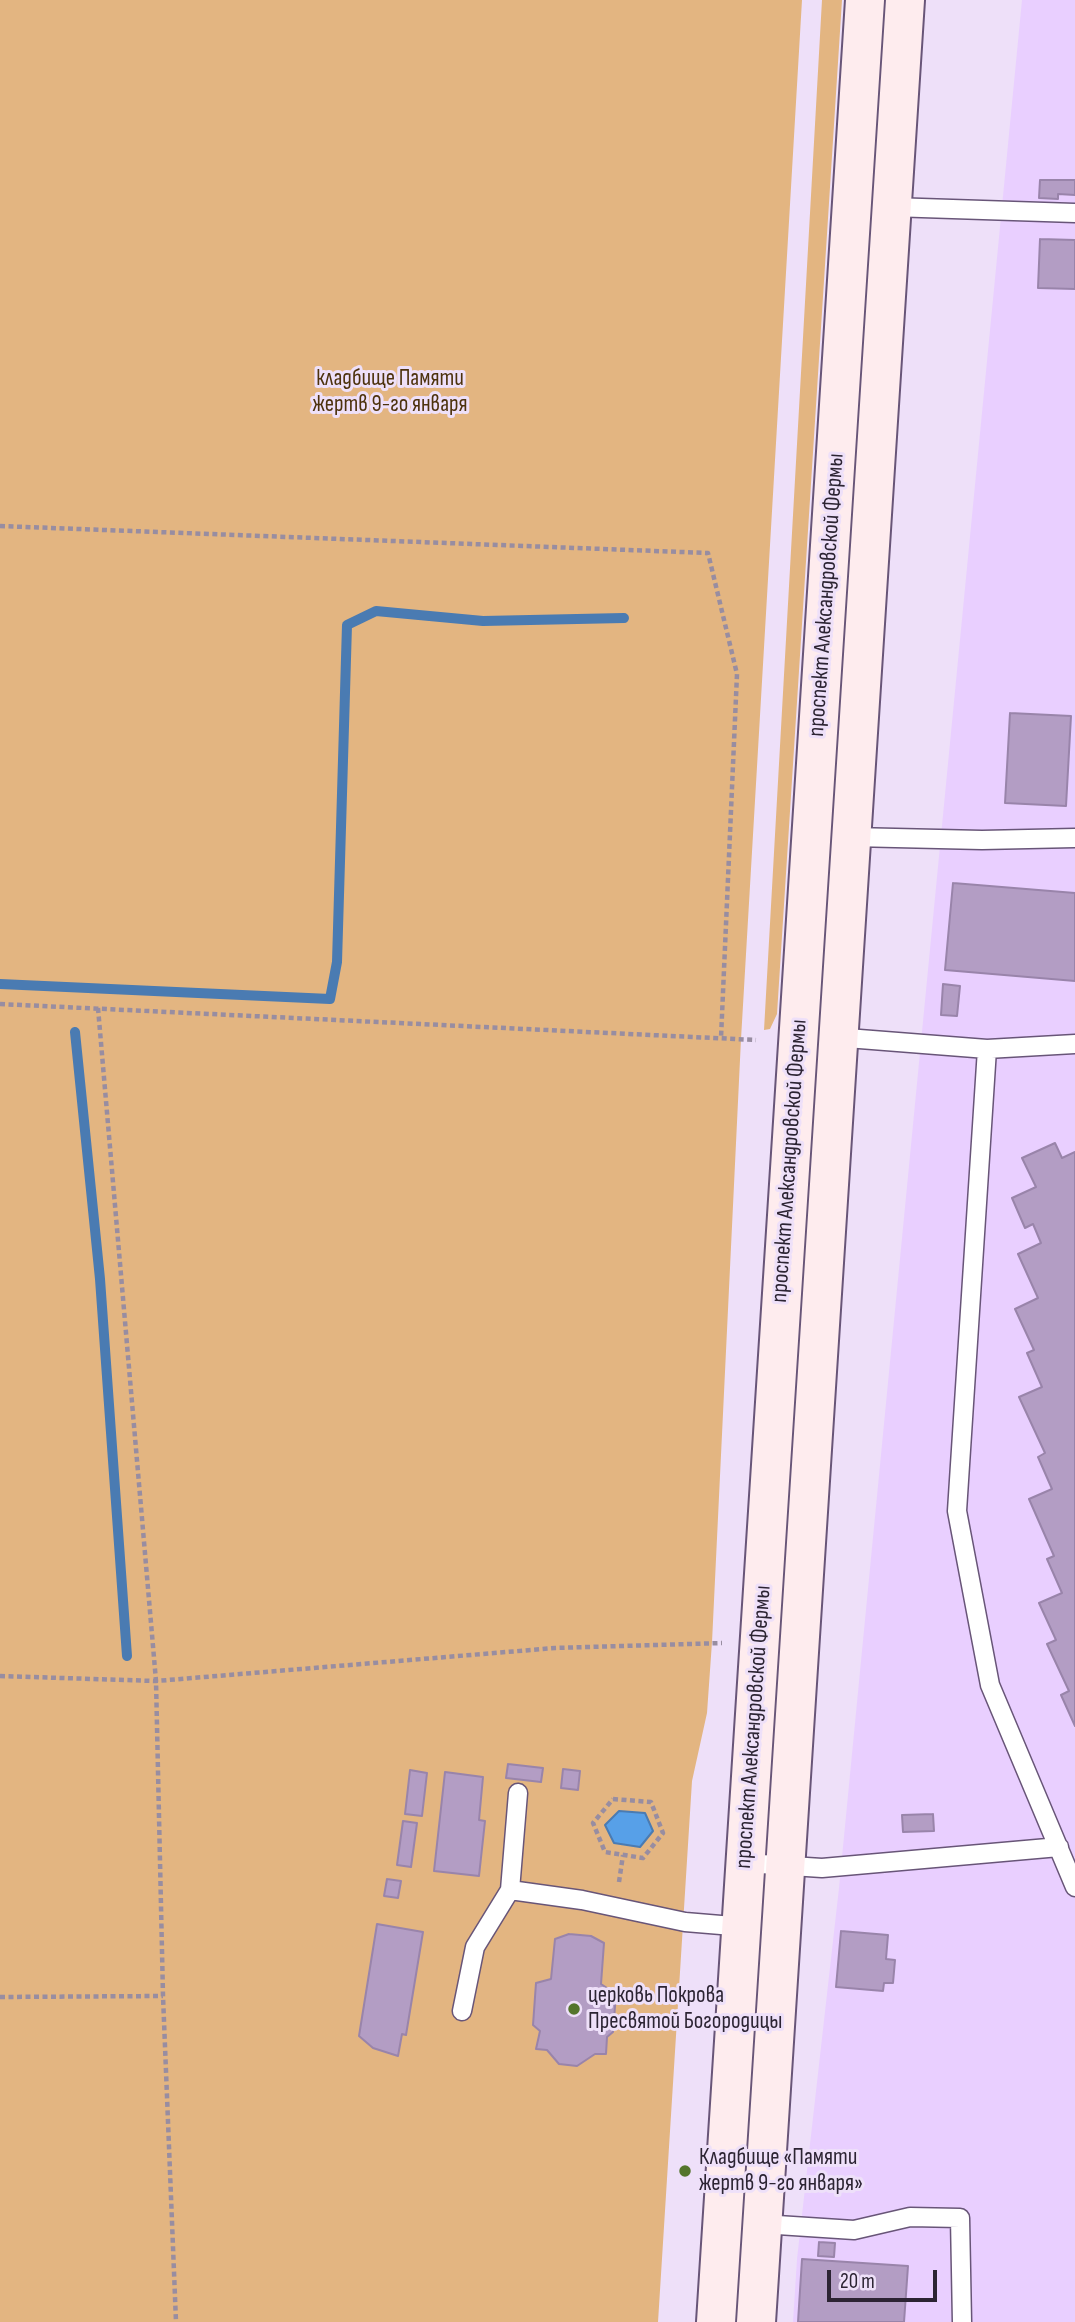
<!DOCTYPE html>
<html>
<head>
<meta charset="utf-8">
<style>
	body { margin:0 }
	#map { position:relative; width:1075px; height:2322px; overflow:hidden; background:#eee0f9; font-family:"Sofia Sans Condensed",sans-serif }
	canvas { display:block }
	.scale { position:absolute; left:827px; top:2270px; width:110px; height:32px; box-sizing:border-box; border:4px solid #2c2433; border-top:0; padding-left:9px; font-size:21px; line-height:24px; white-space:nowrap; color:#2c2433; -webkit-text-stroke:5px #eee0f9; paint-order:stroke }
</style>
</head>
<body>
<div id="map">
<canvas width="1075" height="2322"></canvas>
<div class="scale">20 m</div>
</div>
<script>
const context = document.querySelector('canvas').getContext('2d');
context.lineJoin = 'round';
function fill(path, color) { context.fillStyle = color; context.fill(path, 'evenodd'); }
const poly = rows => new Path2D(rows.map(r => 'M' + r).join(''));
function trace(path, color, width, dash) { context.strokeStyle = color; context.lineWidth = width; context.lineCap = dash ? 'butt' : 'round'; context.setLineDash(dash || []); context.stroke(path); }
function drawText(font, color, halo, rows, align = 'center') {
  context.font = font + ' "Sofia Sans Condensed",sans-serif'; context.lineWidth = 6; context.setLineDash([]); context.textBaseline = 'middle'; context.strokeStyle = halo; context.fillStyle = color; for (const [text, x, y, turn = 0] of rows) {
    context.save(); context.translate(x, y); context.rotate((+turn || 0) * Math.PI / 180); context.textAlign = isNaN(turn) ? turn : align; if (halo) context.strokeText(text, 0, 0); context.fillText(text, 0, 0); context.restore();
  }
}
fill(poly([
	[1022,0,1075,0,1075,2322,793,2322,797,2259,839,1888]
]), '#e9cfff');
fill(poly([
	[0,0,802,0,741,1039,712,1642,707,1713,692,1781,658,2322,0,2322],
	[822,0,842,0,777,1014,770,1029,764,1030]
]), '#e3b581');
const water = poly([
	[619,1811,645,1813,653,1831,640,1847,614,1843,605,1825,619,1811]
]);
fill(water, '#57a0e8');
trace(water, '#4a7bb2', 2);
trace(poly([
	[0,984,330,999,337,962,347,625,376,611,483,621,624,618],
	[75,1032,100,1279,127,1656]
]), '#4a7bb2', 10);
const building = poly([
	[1040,180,1075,180,1075,195,1058,194,1058,199,1039,198,1040,180],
	[1040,239,1075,240,1075,289,1038,288,1040,239],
	[1010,713,1071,716,1066,806,1005,803,1010,713],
	[953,883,1075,893,1075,981,945,970,953,883],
	[943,984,960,986,957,1016,941,1015,943,984],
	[1055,1143,1062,1158,1075,1152,1075,1726,1061,1695,1069,1691,1047,1644,1056,1640,1039,1603,1062,1593,1047,1559,1054,1556,1029,1499,1052,1489,1038,1457,1045,1453,1019,1397,1042,1387,1027,1353,1034,1350,1015,1309,1038,1298,1018,1254,1041,1243,1033,1224,1025,1228,1012,1198,1036,1187,1022,1158,1055,1143],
	[508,1764,543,1768,541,1782,506,1778,508,1764],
	[563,1769,580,1771,578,1790,561,1788,563,1769],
	[410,1770,427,1773,422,1816,405,1814,410,1770],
	[445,1772,483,1777,479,1820,485,1821,479,1876,434,1871,445,1772],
	[933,1814,934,1831,903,1832,902,1815,933,1814],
	[403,1821,417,1823,411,1867,397,1865,403,1821],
	[387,1879,401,1881,398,1898,384,1896,387,1879],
	[377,1924,423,1932,406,2035,402,2034,398,2056,373,2048,359,2036,377,1924],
	[841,1931,888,1935,886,1959,895,1960,893,1983,884,1983,883,1991,836,1987,841,1931],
	[569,1934,591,1936,604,1943,601,1984,616,1994,613,2032,607,2037,606,2054,595,2054,577,2066,559,2064,547,2050,536,2049,540,2031,533,2025,536,1983,551,1979,555,1939,569,1934],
	[819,2242,835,2243,834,2257,818,2256,819,2242],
	[802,2259,908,2266,904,2322,798,2322,802,2259]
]);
fill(building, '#b39dc4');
trace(building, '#9984aa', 2);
const lane = poly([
	[891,207,1075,213],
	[852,837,982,840,1075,838],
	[834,1037,987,1049,1075,1044],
	[987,1049,957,1511,990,1685,1075,1887],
	[745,1863,822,1868,1059,1847],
	[510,1890,518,1793],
	[462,2011,475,1947,510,1890,582,1900,685,1922,745,1927],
	[762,2224,854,2230,910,2217,960,2218,962,2322]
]);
const secondary = poly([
	[716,2322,865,0],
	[756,2322,905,0]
]);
trace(lane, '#685578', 21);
trace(secondary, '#685578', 42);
trace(poly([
	[0,526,708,553,737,674,721,1038],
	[0,1004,756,1040],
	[98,1008,156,1681,163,1996,176,2322],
	[0,1676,156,1681,555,1648,722,1643],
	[613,1799,651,1802,663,1833,643,1858,605,1852,593,1823,613,1799],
	[619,1882,623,1855],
	[0,1997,163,1996]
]), '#988da1', 4.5, [5, 3.5]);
trace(lane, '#fff', 18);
trace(secondary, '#feecee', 38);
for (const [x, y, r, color] of [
	[574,2009,7,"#54752c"],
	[685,2171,7,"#54752c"]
]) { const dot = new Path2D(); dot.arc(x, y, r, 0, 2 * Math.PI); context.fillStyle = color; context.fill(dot); trace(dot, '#eee0f9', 2.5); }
drawText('23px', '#4d320d', '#eee0f9', [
	["кладбище Памяти",390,379],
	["жертв 9-го января",390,405]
]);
drawText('23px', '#2c2433', '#eee0f9', [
	["проспект Александровской Фермы",827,595,-86],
	["проспект Александровской Фермы",790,1161,-86],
	["проспект Александровской Фермы",754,1727,-86]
]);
drawText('23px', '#2c2433', '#eee0f9', [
	["церковь Покрова",588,1996],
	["Пресвятой Богородицы",588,2022],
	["Кладбище «Памяти",699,2158],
	["жертв 9-го января»",699,2184]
], 'left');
</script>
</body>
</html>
